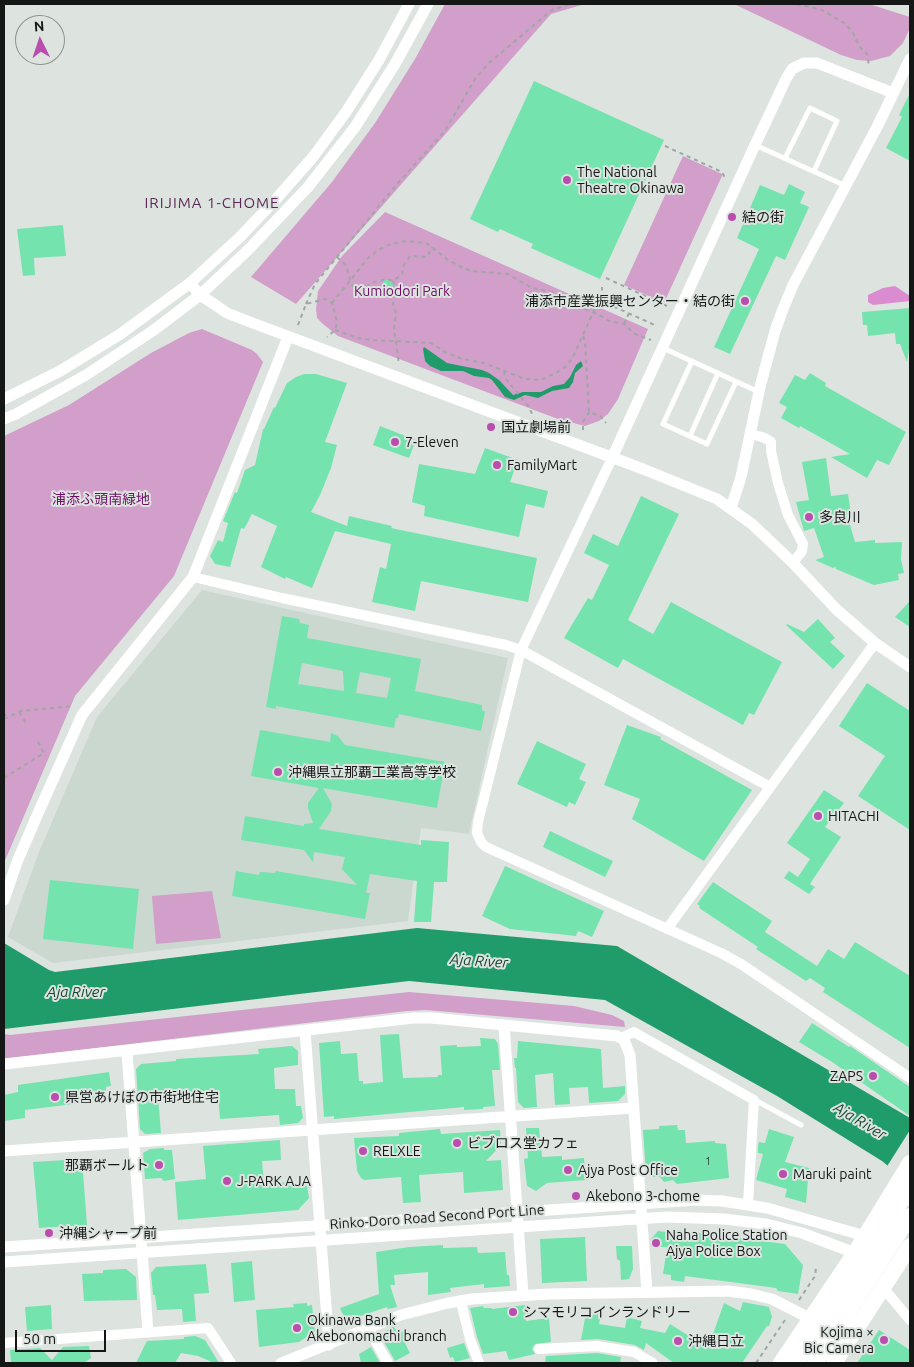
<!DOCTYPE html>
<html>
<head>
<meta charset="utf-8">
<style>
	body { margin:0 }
	#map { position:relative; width:914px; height:1367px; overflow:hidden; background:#dde4e0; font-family:Ubuntu,sans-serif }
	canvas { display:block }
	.frame { position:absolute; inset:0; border:5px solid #141716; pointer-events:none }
	.north { position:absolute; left:15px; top:15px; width:50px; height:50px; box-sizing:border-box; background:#dde4e0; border:1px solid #8d928f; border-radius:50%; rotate:356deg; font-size:14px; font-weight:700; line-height:20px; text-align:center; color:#141716 }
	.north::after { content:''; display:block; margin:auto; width:18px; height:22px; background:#b94eae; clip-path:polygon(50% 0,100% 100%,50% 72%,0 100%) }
	.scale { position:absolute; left:15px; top:1330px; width:91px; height:22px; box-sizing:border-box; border:2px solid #141716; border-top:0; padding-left:6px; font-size:15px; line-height:18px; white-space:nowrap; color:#141716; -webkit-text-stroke:4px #dde4e0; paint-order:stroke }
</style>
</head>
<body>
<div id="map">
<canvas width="914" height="1367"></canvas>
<div class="frame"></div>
<div class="north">N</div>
<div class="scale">50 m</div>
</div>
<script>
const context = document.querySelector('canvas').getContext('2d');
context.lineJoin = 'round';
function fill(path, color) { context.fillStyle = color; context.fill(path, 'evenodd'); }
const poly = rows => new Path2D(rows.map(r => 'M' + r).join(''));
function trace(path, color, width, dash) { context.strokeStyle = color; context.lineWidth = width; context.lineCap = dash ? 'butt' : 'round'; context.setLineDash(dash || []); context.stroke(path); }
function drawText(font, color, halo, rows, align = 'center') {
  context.font = font + ' Ubuntu,"Noto Sans JP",sans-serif'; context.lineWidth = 4; context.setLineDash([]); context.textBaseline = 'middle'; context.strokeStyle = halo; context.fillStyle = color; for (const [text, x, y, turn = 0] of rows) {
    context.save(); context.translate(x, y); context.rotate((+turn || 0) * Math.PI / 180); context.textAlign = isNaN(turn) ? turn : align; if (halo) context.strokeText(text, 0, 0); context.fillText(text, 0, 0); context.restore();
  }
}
fill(poly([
	[202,590,508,658,469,834,421,828,408,921,53,963,8,937,39,852,97,717]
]), '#cad8d0');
fill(poly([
	[445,4,585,4,551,14,296,304,251,277,332,182,375,123,415,59],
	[734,4,869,4,910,17,910,28,903,43,890,56,871,61,857,60,841,55],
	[683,156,722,174,722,176,664,303,624,285],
	[385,212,648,329,618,399,608,414,599,421,585,426,558,419,338,336,323,324,317,318,316,309,318,291,342,256],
	[202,329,252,350,257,354,263,362,174,576,75,696,4,863,4,436,69,405,151,353,189,333],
	[212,891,221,938,156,944,152,896],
	[409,992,574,1006,612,1015,624,1021,625,1027,449,1012,425,1010,407,1011,4,1059,4,1034,10,1035]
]), '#d29eca');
fill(poly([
	[895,286,910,296,910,301,873,305,868,302,868,295,883,288]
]), '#db8cd0');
fill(poly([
	[424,347,447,363,482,370,489,373,499,380,513,395,523,392,541,392,553,386,564,384,570,377,576,365,581,361,583,366,575,373,573,382,569,388,552,391,538,398,525,395,514,400,505,397,492,380,489,378,474,376,463,371,441,371,430,366,425,361,423,349],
	[417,928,617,946,910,1118,910,1184,882,1161,777,1096,605,1000,409,981,4,1029,4,943,49,970,55,972]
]), '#209c6a');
fill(poly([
	[910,1130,910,1186,886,1168]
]), '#dde4e0');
fill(poly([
	[534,81,664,140,600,279,531,248,533,244,500,229,498,232,470,219],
	[910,93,910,161,886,148,902,117,899,115],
	[789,184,805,192,800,203,809,207,785,260,776,256,730,354,714,347,759,249,737,238,760,185,784,195],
	[63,225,66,256,34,258,35,275,23,276,17,229],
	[384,280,391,280,394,285,390,290,381,288],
	[910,308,910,343,907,362,900,344,896,344,895,333,868,336,867,325,863,325,862,312],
	[810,373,826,383,825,386,906,432,889,465,877,460,867,478,831,457,850,454,800,426,799,428,781,418,787,407,779,403,795,375,805,380],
	[304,374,316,374,347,383,325,442,337,445,331,468,320,495,311,512,347,526,349,516,392,526,391,528,537,558,528,602,421,581,415,611,372,602,380,567,386,569,391,544,335,531,312,588,286,577,285,579,261,567,277,526,252,514,244,529,241,528,230,567,215,564,210,556,218,540,223,542,228,523,223,521,235,492,237,493,245,470,255,465,263,429,264,429,274,407,275,408,287,383,296,377],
	[380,426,416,440,409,458,373,445],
	[485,448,518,460,510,482,548,491,544,508,526,504,519,537,424,516,425,506,412,502,419,464,475,474],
	[826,458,831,496,848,494,851,514,847,515,855,542,875,540,875,543,902,542,901,559,904,573,898,574,899,580,874,585,836,569,836,567,833,568,815,560,824,557,814,528,804,531,796,502,809,500,802,462],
	[641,496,679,514,628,620,653,634,671,602,782,662,754,715,749,713,743,725,623,659,618,668,564,638,588,598,592,600,609,565,584,553,593,534,618,546],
	[910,601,910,627,895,617],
	[282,616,299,619,300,623,309,625,307,638,421,659,415,691,482,705,482,710,485,712,481,731,399,714,398,718,396,718,394,728,276,706,276,709,266,707],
	[302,663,343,671,344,691,298,684],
	[360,672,391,678,387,698,356,693],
	[818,619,835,638,830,642,845,656,833,669,786,625,787,624,804,632],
	[867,683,910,711,910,830,858,796,885,756,839,726],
	[627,725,661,737,660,739,752,790,704,861,632,819,640,799,604,785],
	[260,730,330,742,331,733,338,736,345,745,445,762,437,808,323,788,332,804,331,811,319,829,421,845,421,840,449,842,447,882,434,882,431,922,414,922,417,881,370,874,366,893,370,893,365,919,232,896,236,871,259,875,260,872,275,873,276,871,357,885,342,869,345,857,314,852,313,862,304,850,241,840,245,816,304,826,304,824,313,823,308,808,308,803,319,788,251,776],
	[537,741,586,764,579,779,586,782,575,805,569,802,567,807,517,784],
	[824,790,844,803,825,827,841,837,810,884,815,887,809,894,784,878,789,871,798,877,810,859,787,843],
	[550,831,613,861,605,877,543,847],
	[505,866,604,911,592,937,578,931,576,936,510,929,482,916],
	[50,880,139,889,133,949,43,939],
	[713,882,772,921,765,932,817,966,828,949,844,959,855,942,910,976,910,1048,823,992,825,988,810,978,806,981,756,949,758,947,699,908,700,906,697,904],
	[812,1023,849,1047,850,1046,910,1087,910,1116,832,1062,799,1042],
	[399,1034,403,1078,438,1077,438,1075,442,1075,440,1046,457,1045,457,1047,481,1046,480,1038,495,1039,498,1044,500,1070,492,1070,495,1106,483,1107,483,1109,464,1110,464,1107,334,1119,334,1116,324,1117,319,1043,340,1041,341,1054,357,1053,359,1081,363,1081,363,1084,383,1082,380,1035],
	[518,1041,601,1049,603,1088,625,1086,625,1094,618,1101,589,1103,588,1087,569,1088,570,1104,555,1105,553,1073,535,1075,537,1107,524,1108,518,1102,516,1068,515,1068,514,1058,517,1058],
	[292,1046,298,1051,298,1065,274,1068,275,1089,295,1089,296,1106,301,1106,303,1118,298,1123,280,1125,279,1115,220,1119,218,1093,158,1096,161,1133,145,1134,140,1129,136,1069,141,1064,176,1061,176,1059,259,1054,258,1049],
	[109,1072,111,1086,106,1087,106,1100,25,1110,25,1118,4,1121,4,1095,18,1092,18,1085],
	[677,1125,678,1130,685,1130,686,1143,715,1141,715,1143,726,1144,729,1178,677,1184,673,1180,664,1182,660,1177,653,1177,652,1173,646,1173,643,1130,659,1129,659,1126],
	[526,1128,539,1128,542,1157,562,1156,562,1160,584,1158,586,1180,547,1183,536,1191,527,1186,524,1159,528,1158],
	[440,1129,441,1134,500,1130,501,1145,486,1161,501,1160,503,1190,464,1193,463,1172,419,1175,421,1202,403,1203,401,1177,364,1180,361,1178,357,1171,354,1138,399,1136,399,1133],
	[769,1129,794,1137,785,1162,809,1168,806,1203,785,1197,787,1189,756,1180,763,1154,758,1153,758,1146,759,1142,765,1143],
	[280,1140,281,1160,262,1161,264,1184,289,1182,289,1186,307,1186,309,1198,298,1210,178,1220,175,1182,206,1179,203,1146],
	[164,1148,164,1150,172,1150,175,1179,164,1181,161,1178,145,1179,143,1153,150,1149],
	[82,1159,87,1225,39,1228,33,1162],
	[677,1230,785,1244,803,1265,798,1294,778,1291,776,1288,685,1276,684,1282,671,1280,671,1275,663,1274,667,1247,651,1247,651,1239,658,1231,676,1233],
	[585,1237,587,1281,542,1283,540,1239],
	[443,1245,443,1248,477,1247,478,1253,505,1252,507,1275,509,1275,510,1286,484,1288,484,1284,450,1288,451,1292,428,1295,428,1272,394,1275,395,1285,390,1285,397,1307,388,1309,387,1307,346,1321,340,1308,379,1294,376,1252,409,1247],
	[616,1246,632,1246,633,1269,629,1279,621,1280,620,1261,617,1259],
	[252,1261,255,1300,234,1302,231,1263],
	[206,1264,209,1293,194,1294,196,1321,183,1322,182,1309,157,1310,155,1295,153,1295,151,1273,156,1267],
	[126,1269,136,1277,137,1300,84,1301,82,1274,103,1273,103,1270],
	[743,1302,769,1307,772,1317,769,1326,767,1326,742,1363,674,1363,646,1343,644,1350,635,1345,598,1339,581,1340,586,1313,601,1314,599,1324,625,1328,627,1317,642,1321,640,1328,665,1333,670,1324,708,1348,724,1303,740,1311],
	[307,1303,307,1306,312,1305,315,1332,299,1342,259,1347,256,1310,294,1307,293,1304],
	[51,1305,52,1329,27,1331,25,1307],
	[525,1305,526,1321,549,1318,551,1342,535,1344,532,1349,535,1354,509,1360,506,1351,483,1354,477,1337,470,1308,483,1306,484,1308,492,1308,492,1309],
	[393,1326,399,1334,405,1330,410,1338,404,1341,410,1353,395,1361,380,1335],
	[879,1330,910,1350,910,1363,857,1363],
	[195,1336,205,1340,219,1363,214,1363,198,1356,181,1353,175,1363,136,1363,147,1341,184,1339,184,1337],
	[464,1343,470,1358,455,1362,453,1357,450,1358,447,1348],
	[89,1346,91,1358,84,1363,11,1363,10,1350,40,1348,52,1360,63,1347],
	[371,1347,380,1363,361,1363,359,1354],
	[597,1353,621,1357,620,1363,545,1363,546,1356]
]), '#74e3ad');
trace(poly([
	[797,4,822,10,844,23,852,31,859,46,867,54,869,66],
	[665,146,722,172,725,178],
	[337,257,346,265,350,280,353,286,365,288,374,282,387,279,393,281,402,274,404,265,410,256,427,257,432,247],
	[606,278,667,306],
	[393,281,395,288,391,292,394,295,393,305,396,313,394,329,399,364],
	[599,300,657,326],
	[332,303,368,258,380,249,391,244,406,241,417,242,428,244,448,260,461,267,471,271,508,274,532,288,556,293,567,301,601,316,609,321,624,324,635,334,651,340],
	[306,304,315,284,337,257,398,183,445,131,475,79,482,71,490,62,552,10,570,4],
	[624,324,629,313],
	[298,325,306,304,325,299,332,303,337,322,335,330,327,337],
	[335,330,358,338,372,340,431,343,445,352,462,359,484,363,525,379,541,380,556,373,565,367,572,359,602,293,602,287],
	[583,336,585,342,589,412,600,416,606,423],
	[504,371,505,378,529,407,532,414],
	[583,430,583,422,589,412],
	[19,712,26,723],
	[4,713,7,717],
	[4,719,21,711,74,706],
	[4,778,44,753,37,740],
	[799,1300,815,1276,816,1268],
	[756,1363,785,1320]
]), '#a0a6a3', 2, [4, 4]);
trace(poly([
	[755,145,846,186],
	[785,158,810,108,837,121,814,171],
	[663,348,759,392],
	[692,361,663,424,707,444,736,382],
	[690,436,718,373],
	[755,1100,801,1125]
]), '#fff', 5);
trace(poly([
	[751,434,765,438,771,442,771,451,778,483,788,515,803,544,802,551,793,563],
	[612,458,521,650,478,822,477,833,481,842,486,847,721,953,741,964,910,1078],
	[193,577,282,598,506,645,521,650,770,787],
	[667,929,875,643],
	[621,1038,634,1032,754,1100,748,1204],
	[881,1285,910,1320],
	[461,1300,462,1306,470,1339,479,1363],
	[368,1328,388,1363],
	[4,1343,208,1328,231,1363],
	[539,1349,597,1346,634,1352,653,1363]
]), '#fff', 10);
trace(poly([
	[190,283,200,295,214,304,227,313,250,322,643,469,717,499,752,524,793,563,836,609,875,643,910,667],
	[4,399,60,371,119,335,190,283,240,237,277,198,313,157,346,112,379,60,409,4],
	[4,419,16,414,86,375,154,330,200,295,247,251,308,187,355,127,395,64,428,4],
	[612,458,755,145,786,79,792,69,804,63,817,63,893,93],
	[731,508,741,477,760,387,775,331,783,309,793,285,877,127,910,59],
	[4,900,17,862,39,811,82,715,193,577,288,337],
	[504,1025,523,1295],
	[305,1031,329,1345],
	[127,1052,148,1332],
	[4,1064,414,1018,432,1018,617,1036,624,1040,630,1055,647,1292],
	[4,1151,633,1108],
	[4,1247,697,1200,722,1201,767,1208,865,1236],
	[4,1262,666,1217,724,1219,766,1224,802,1233,855,1253],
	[281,1363,401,1315,448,1303,472,1299,549,1294,728,1291,751,1294,772,1299,811,1319]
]), '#fff', 11);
trace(poly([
	[781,1363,855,1253,910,1163],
	[796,1363,910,1188],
	[815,1363,910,1216],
	[834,1363,910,1246]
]), '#fff', 16);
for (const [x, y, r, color] of [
	[567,180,5,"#b94eae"],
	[732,217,5,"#b94eae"],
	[745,301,5,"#b94eae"],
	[491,427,5,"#b94eae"],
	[395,442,5,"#b94eae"],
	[497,465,5,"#b94eae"],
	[809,517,5,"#b94eae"],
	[278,772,5,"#b94eae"],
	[818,816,5,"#b94eae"],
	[873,1076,5,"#b94eae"],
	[55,1097,5,"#b94eae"],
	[457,1143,5,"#b94eae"],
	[363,1151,5,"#b94eae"],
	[159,1165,5,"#b94eae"],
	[568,1170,5,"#b94eae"],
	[783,1174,5,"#b94eae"],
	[227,1181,5,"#b94eae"],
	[576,1196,5,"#b94eae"],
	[49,1233,5,"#b94eae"],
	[656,1243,5,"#b94eae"],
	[513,1312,5,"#b94eae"],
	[297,1328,5,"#b94eae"],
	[884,1340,5,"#b94eae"],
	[678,1341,5,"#b94eae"]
]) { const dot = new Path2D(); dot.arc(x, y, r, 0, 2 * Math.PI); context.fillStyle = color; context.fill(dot); trace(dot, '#dde4e0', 2); }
drawText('11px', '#2c4a3c', null, [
	["1",708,1161]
]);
drawText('14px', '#141716', '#dde4e0', [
	["The National",577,172],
	["Theatre Okinawa",577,188],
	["結の街",742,217],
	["浦添市産業振興センター・結の街",735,301,"right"],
	["国立劇場前",501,427],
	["7-Eleven",405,442],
	["FamilyMart",507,465],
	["多良川",819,517],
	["沖縄県立那覇工業高等学校",288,772],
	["HITACHI",828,816],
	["ZAPS",863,1076,"right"],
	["県営あけぼの市街地住宅",65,1097],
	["ビブロス堂カフェ",467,1143],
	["RELXLE",373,1151],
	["那覇ボールト",149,1165,"right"],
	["Ajya Post Office",578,1170],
	["Maruki paint",793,1174],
	["J-PARK AJA",237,1181],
	["Akebono 3-chome",586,1196],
	["沖縄シャープ前",59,1233],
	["Naha Police Station",666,1235],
	["Ajya Police Box",666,1251],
	["シマモリコインランドリー",523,1312],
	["Okinawa Bank",307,1320],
	["Akebonomachi branch",307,1336],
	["Kojima ×",874,1332,"right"],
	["Bic Camera",874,1348,"right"],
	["沖縄日立",688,1341]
], 'left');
drawText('14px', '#6d0d66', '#dde4e0', [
	["Kumiodori Park",402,291],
	["浦添ふ頭南緑地",101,499]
]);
drawText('14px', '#141716', '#dde4e0', [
	["Rinko-Doro Road Second Port Line",437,1217,-4]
]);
context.letterSpacing = '1px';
drawText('15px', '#5d2857', '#dde4e0', [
	["IRIJIMA 1-CHOME",212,203]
]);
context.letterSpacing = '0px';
drawText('italic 15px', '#164530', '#dde4e0', [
	["Aja River",479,961,4],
	["Aja River",76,992],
	["Aja River",860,1121,31]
]);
</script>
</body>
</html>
